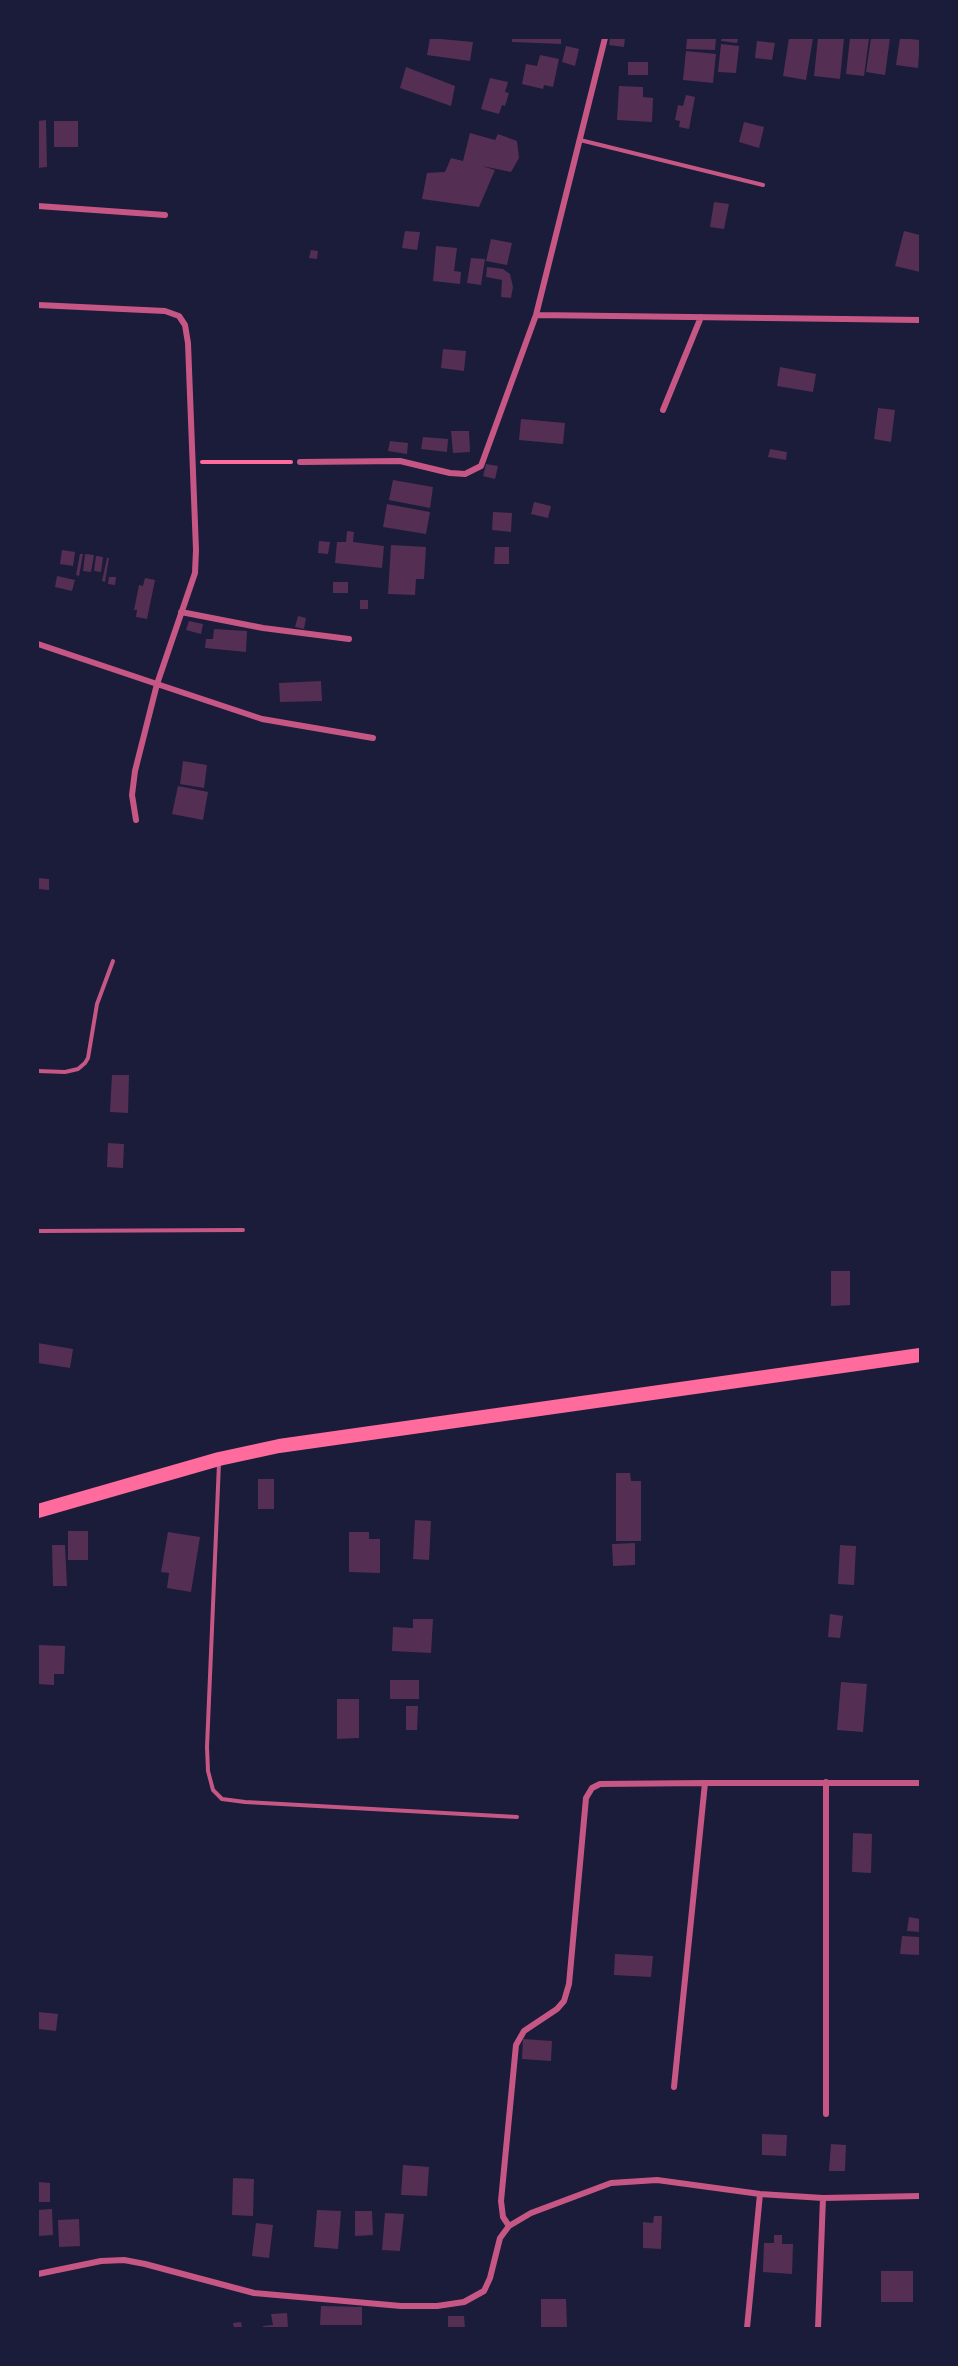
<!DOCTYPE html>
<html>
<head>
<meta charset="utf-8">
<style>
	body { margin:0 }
	#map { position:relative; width:958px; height:2366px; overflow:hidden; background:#1b1b3a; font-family:Spectral,serif }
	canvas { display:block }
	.frame { position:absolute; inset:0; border:39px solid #1b1b3a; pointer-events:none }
</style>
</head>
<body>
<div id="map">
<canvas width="958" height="2366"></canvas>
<div class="frame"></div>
</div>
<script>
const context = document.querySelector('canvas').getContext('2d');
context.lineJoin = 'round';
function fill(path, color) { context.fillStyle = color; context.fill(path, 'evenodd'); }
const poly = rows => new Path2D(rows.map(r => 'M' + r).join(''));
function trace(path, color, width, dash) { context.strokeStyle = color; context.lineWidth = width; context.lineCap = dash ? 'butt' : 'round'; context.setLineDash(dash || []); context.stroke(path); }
fill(poly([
	[430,38,473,42,470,61,427,55],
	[512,38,561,38,561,44,512,42],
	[610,38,625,38,624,47,609,45],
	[687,38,716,38,715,50,686,49],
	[722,38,738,38,737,43,721,41],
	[789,38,813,38,806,80,783,76],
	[818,38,844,38,840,79,814,76],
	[850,38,869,38,864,76,846,74],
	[871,38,890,38,885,75,866,72],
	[900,38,920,40,918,68,896,65],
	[757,41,775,43,772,60,755,58],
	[721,44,739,46,736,73,718,72],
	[566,46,579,49,575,66,562,62],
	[686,51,716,54,713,83,683,80],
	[540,55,559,59,553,87,544,85,543,89,522,84,526,64,537,66],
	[628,62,648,62,648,75,628,75],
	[406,67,455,86,451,106,400,88],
	[490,78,508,82,505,92,509,93,505,106,502,105,499,114,481,109],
	[619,86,643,87,643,97,653,98,652,122,617,120],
	[686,95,695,97,689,129,679,127,680,121,675,120,678,105,683,106],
	[46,120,47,167,38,168,38,121],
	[54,121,78,121,78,147,54,147],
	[744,122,764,127,759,148,739,142],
	[470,133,495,140,498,134,517,141,519,158,511,172,482,166,495,170,479,207,422,199,427,173,445,172,451,158,463,161],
	[714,202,729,204,724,229,710,227],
	[405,231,420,232,417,250,402,248],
	[904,231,920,235,920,272,895,266],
	[491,239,512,243,507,265,486,261],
	[436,246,457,248,454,271,461,272,460,284,433,281],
	[311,250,318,251,317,259,309,258],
	[471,258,485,259,481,285,467,283],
	[487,267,503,269,510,274,513,287,511,298,501,297,502,280,486,277],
	[443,349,466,351,464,371,441,368],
	[780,367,816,374,813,392,777,386],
	[878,408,895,410,891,442,874,439],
	[521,419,565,423,563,444,519,440],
	[451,431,469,431,470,452,453,453],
	[423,437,448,439,447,452,421,449],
	[390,441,408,443,407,454,388,451],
	[770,449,787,452,786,460,768,457],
	[486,464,498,466,495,479,483,476],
	[393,480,433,487,430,508,389,500],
	[534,502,551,506,548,518,531,514],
	[387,504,430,512,426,534,383,527],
	[493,512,512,513,511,532,492,530],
	[347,531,354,532,353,542,384,546,382,568,335,563,337,542,346,542],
	[319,541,330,542,328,554,318,553],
	[391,545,426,547,424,579,416,579,415,595,388,594],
	[495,547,509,547,509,564,494,564],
	[62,550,75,552,73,566,60,564],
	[80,554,83,554,79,576,76,575],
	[85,554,94,555,91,572,83,571],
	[96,556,103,557,101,572,94,571],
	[107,558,109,558,105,582,102,581],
	[57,576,75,580,72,591,55,587],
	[109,577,116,577,115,585,108,584],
	[145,578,155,580,147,619,136,617,137,610,134,610,139,585,143,586],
	[333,582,348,582,348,593,333,593],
	[360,600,368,600,368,609,360,609],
	[298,616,306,618,304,629,295,627],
	[189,621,203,624,201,634,186,630],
	[214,629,247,631,246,652,205,648,206,639,213,639],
	[321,681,322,701,280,702,279,683],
	[183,761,207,765,204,788,180,784],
	[178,786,208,792,203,820,172,814],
	[38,878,49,879,49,890,38,889],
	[112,1075,129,1075,128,1113,110,1112],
	[108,1143,124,1144,123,1168,107,1167],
	[831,1271,850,1271,850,1305,831,1306],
	[38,1343,73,1349,70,1368,38,1363],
	[616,1473,630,1473,631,1481,641,1481,641,1541,616,1541],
	[258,1479,274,1479,274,1509,258,1509],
	[415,1520,431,1521,429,1560,413,1559],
	[68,1531,88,1531,88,1560,68,1560],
	[168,1532,200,1537,191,1592,167,1588,169,1573,161,1572],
	[349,1532,369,1532,369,1539,380,1539,380,1573,349,1572],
	[635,1543,635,1565,613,1566,612,1544],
	[52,1545,65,1545,67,1586,53,1586],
	[840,1545,856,1546,854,1585,838,1584],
	[830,1614,843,1616,840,1638,828,1637],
	[413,1619,433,1619,431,1653,392,1651,393,1627,413,1628],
	[38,1645,65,1646,64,1674,54,1674,54,1685,38,1684],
	[390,1680,419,1680,419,1699,390,1699],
	[841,1682,867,1684,863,1732,837,1730],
	[337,1699,359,1699,359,1738,337,1739],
	[406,1706,418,1706,417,1730,406,1730],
	[853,1833,872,1834,871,1873,852,1872],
	[909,1917,920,1919,920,1932,907,1931],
	[902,1936,920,1937,919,1955,900,1954],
	[615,1954,653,1956,651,1977,614,1975],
	[39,2012,58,2014,56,2031,38,2029],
	[523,2039,552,2041,551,2061,522,2059],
	[762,2134,787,2135,786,2156,762,2155],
	[831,2144,846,2145,845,2171,829,2171],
	[403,2165,429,2167,427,2196,401,2195],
	[233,2178,254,2179,253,2216,232,2215],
	[38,2182,50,2183,50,2202,38,2202],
	[52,2209,53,2235,38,2236,38,2210],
	[317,2210,341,2211,338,2249,314,2247],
	[355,2211,372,2211,373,2235,355,2236],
	[385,2213,404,2214,400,2251,382,2250],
	[654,2216,662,2216,661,2249,643,2248,643,2222,653,2223],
	[79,2219,80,2246,59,2247,58,2220],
	[256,2223,273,2225,269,2258,252,2256],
	[774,2235,782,2235,782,2244,793,2244,792,2274,763,2272,764,2243,774,2243],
	[881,2271,913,2271,913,2302,881,2302],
	[541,2299,566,2299,567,2328,541,2328],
	[321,2306,362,2307,362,2325,320,2325],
	[287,2313,288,2328,263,2328,263,2326,273,2325,271,2314],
	[448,2316,464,2316,465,2328,448,2328],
	[241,2322,242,2328,234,2328,233,2323]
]), '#542f53');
trace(poly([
	[202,462,291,462]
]), '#ff6b9d', 4);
trace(poly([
	[580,140,763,185],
	[38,1071,65,1072,78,1069,85,1063,88,1058,97,1004,113,961],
	[38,1231,243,1230],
	[219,1463,207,1747,208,1771,213,1790,222,1799,245,1802,517,1817]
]), '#c65784', 4);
trace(poly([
	[38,206,165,215],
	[38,305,165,311,179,316,185,325,188,343,196,550,195,573,157,684,38,644],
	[536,315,920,320],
	[663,410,701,317],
	[300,462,400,461,450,473,465,474,481,466,536,315,605,38],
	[181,612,263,628,349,639],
	[136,820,132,795,135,771,157,684,262,719,373,738],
	[674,2087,705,1783,920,1783],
	[826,2114,826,1782],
	[509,2226,503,2217,501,2201,516,2045,524,2031,557,2009,564,2001,569,1984,586,1798,592,1788,600,1784,705,1783],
	[38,2274,101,2261,124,2260,145,2264,254,2293,401,2306,437,2306,464,2302,484,2291,490,2278,500,2238,509,2226,531,2213,611,2183,657,2180,760,2194,823,2198,920,2196],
	[747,2328,760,2194],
	[818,2328,823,2198]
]), '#c65784', 6);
trace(poly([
	[38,1511,219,1459,279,1446,920,1355]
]), '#ff6b9d', 14);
</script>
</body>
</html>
